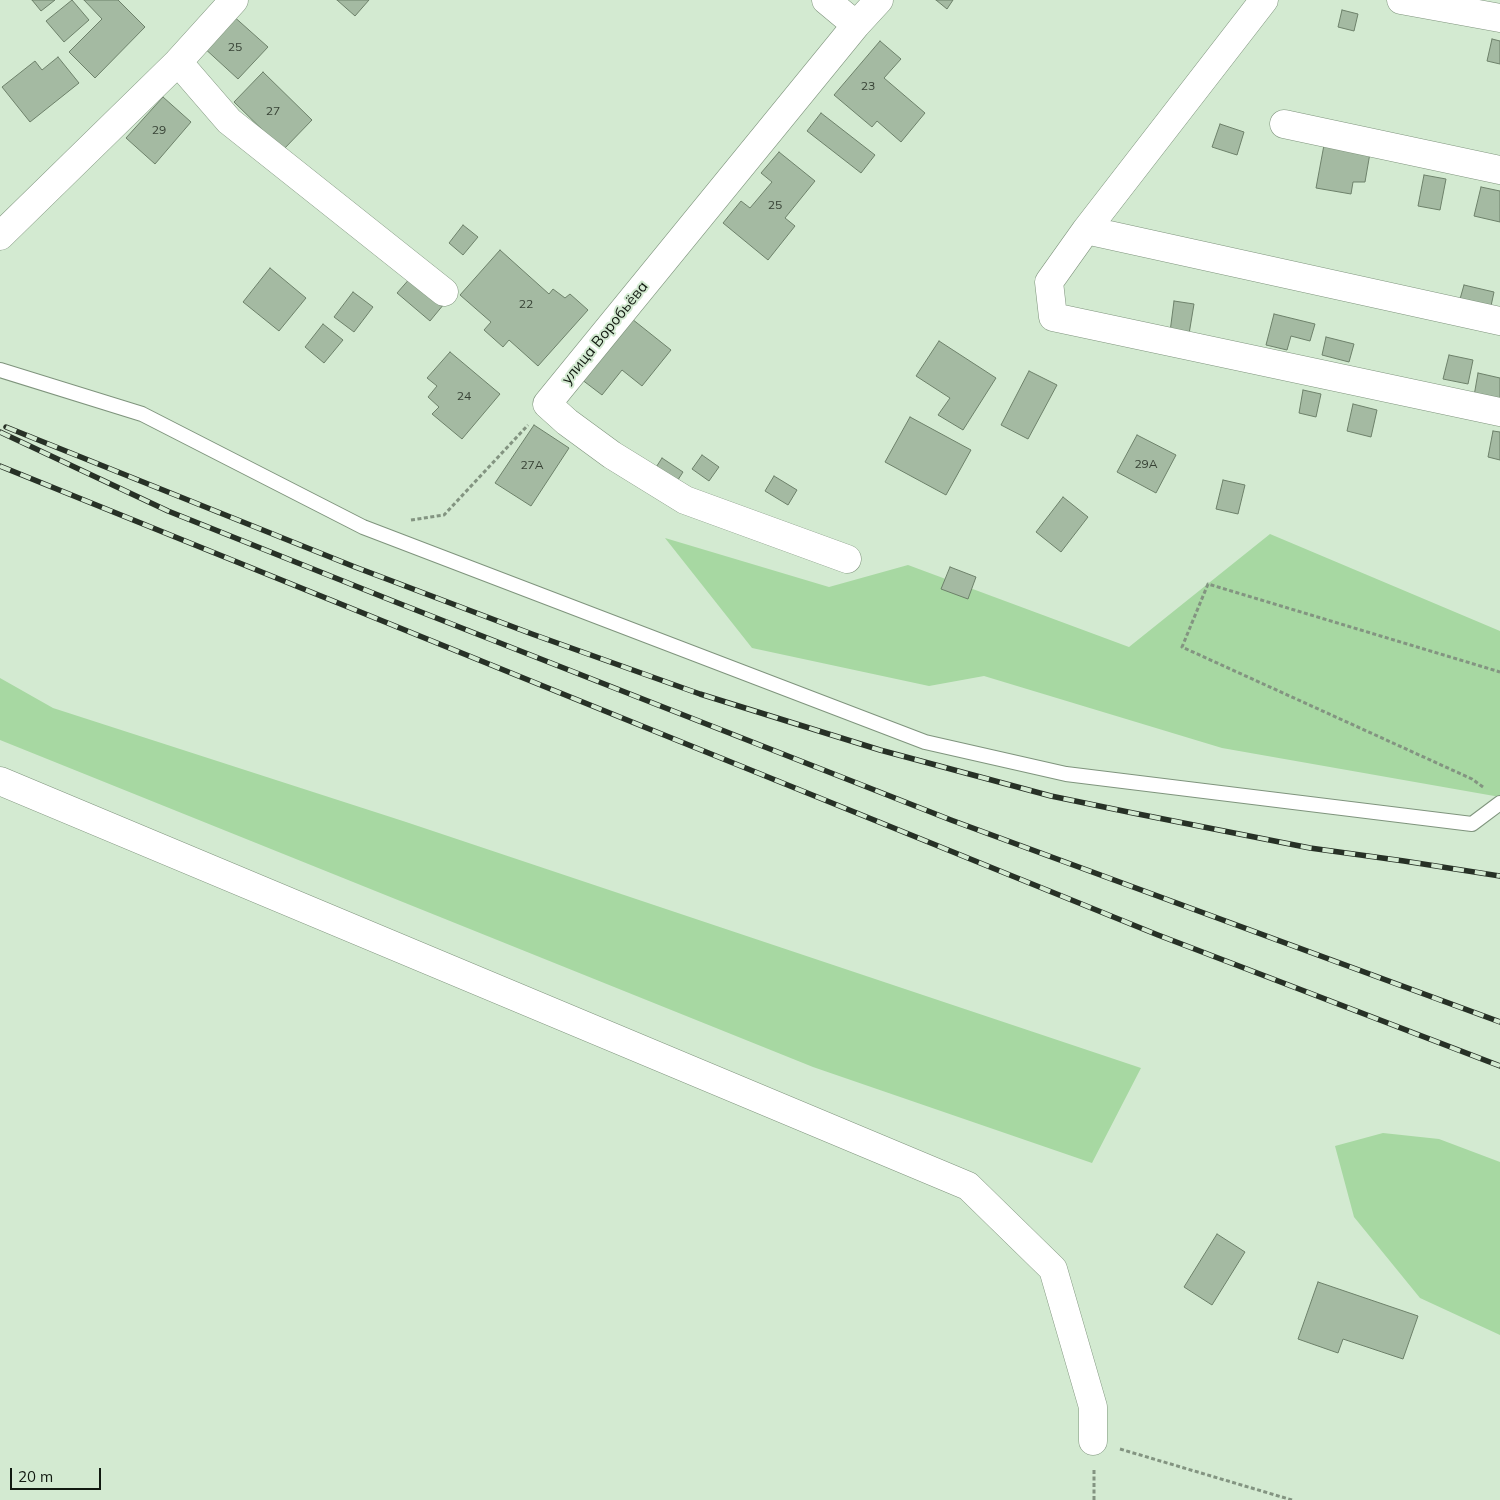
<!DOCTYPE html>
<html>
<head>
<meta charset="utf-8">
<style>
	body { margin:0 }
	#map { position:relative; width:1500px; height:1500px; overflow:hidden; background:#d3ead1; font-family:Mulish,sans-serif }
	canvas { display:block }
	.scale { position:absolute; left:10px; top:1468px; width:91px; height:22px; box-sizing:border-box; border:2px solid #111910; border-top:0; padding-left:6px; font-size:15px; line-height:18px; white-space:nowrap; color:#111910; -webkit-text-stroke:4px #d3ead1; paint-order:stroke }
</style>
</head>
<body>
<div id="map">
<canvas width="1500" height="1500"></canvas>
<div class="scale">20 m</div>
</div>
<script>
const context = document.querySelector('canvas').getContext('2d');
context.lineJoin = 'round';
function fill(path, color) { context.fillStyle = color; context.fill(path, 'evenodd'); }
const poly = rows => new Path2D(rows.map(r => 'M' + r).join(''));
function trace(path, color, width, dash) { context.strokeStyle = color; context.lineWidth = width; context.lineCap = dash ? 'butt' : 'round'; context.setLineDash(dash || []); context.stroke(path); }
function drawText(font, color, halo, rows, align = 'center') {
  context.font = font + ' Mulish,sans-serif'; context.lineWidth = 4; context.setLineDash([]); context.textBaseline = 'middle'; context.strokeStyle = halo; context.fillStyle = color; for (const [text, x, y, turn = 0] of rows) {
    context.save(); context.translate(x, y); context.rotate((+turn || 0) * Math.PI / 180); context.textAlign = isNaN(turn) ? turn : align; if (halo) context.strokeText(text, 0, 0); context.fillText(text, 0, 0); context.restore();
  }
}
fill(poly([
	[1270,534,1500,631,1500,797,1222,748,984,676,929,686,752,648,665,538,829,587,908,565,1129,647],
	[0,678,53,708,406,822,1141,1068,1092,1163,813,1067,0,740],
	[1383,1133,1439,1139,1500,1162,1500,1335,1420,1298,1354,1217,1335,1146]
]), '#a7d8a2');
const building = poly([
	[32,0,55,0,41,11,32,0],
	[72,0,89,20,64,42,46,21,72,0],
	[84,0,118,0,145,27,95,78,69,52,102,19,84,0],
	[337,0,369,0,355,16,337,0],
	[936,0,953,0,947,9,936,0],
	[1342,10,1358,14,1354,31,1338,27,1342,10],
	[231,14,268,47,238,79,202,46,231,14],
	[1492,39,1500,41,1500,64,1487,61,1492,39],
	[880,41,901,59,884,78,925,113,901,142,877,121,872,127,834,95,880,41],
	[58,57,79,83,30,122,2,87,35,61,42,70,58,57],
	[263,72,312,120,283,150,234,102,263,72],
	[163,97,191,122,155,164,126,138,163,97],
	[821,113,875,155,861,173,807,131,821,113],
	[1220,124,1244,132,1237,155,1212,147,1220,124],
	[1324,145,1370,153,1365,182,1353,182,1351,194,1316,188,1324,145],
	[779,152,815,181,785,218,795,226,768,260,723,223,741,201,750,208,772,182,761,173,779,152],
	[1424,175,1446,179,1440,210,1418,206,1424,175],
	[1481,187,1500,191,1500,222,1474,216,1481,187],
	[463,225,478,237,463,255,449,243,463,225],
	[500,250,549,294,553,289,565,298,570,294,588,310,538,366,509,340,503,347,484,330,491,322,460,295,500,250],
	[270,268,306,298,279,331,243,302,270,268],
	[412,276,444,304,430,321,397,293,412,276],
	[1464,285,1494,292,1491,306,1460,299,1464,285],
	[353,292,373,307,354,332,334,317,353,292],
	[1174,301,1194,304,1189,334,1170,332,1174,301],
	[1274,314,1315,324,1310,341,1291,336,1287,350,1266,345,1274,314],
	[627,315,671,350,642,386,622,370,602,395,577,376,627,315],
	[323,324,343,340,324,363,305,347,323,324],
	[1326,337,1354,344,1349,362,1322,355,1326,337],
	[939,341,996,378,963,430,938,415,950,398,916,376,939,341],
	[450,352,500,394,462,439,432,414,439,407,428,397,437,386,427,378,450,352],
	[1449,355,1473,360,1468,384,1443,379,1449,355],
	[1029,371,1057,385,1028,439,1001,425,1029,371],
	[1478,373,1500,378,1500,401,1474,396,1478,373],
	[1303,390,1321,394,1316,417,1299,413,1303,390],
	[1353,404,1377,410,1371,437,1347,431,1353,404],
	[910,417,971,450,946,495,885,462,910,417],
	[534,425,569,448,531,506,495,483,534,425],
	[1493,431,1500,432,1500,460,1488,457,1493,431],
	[1137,435,1176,455,1156,493,1117,472,1137,435],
	[702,455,719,467,709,481,692,469,702,455],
	[662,458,683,472,674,486,653,472,662,458],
	[774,476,797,490,788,505,765,491,774,476],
	[1223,480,1245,485,1238,514,1216,509,1223,480],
	[1063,497,1088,517,1061,552,1036,532,1063,497],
	[950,567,976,577,968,599,941,589,950,567],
	[1217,1234,1245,1252,1212,1305,1184,1287,1217,1234],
	[1318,1282,1418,1316,1403,1359,1343,1339,1338,1353,1298,1339,1318,1282]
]);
fill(building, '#a4baa2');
trace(building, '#6d816a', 1);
const lane = poly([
	[0,370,142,414,363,527,925,742,1066,774,1472,824,1500,803]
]);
const street = poly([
	[826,0,856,25],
	[1264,0,1086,230,1049,282,1053,317,1500,412],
	[1401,0,1500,18],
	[178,62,229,121,444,292],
	[1284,124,1500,170],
	[1086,230,1500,321],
	[0,236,178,62,234,0],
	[847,559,685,500,612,455,567,422,547,404,856,25,879,0],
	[0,781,968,1186,1053,1269,1093,1407,1093,1441]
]);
trace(lane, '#7f947d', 16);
trace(street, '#7f947d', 29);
trace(poly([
	[411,520,444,515,528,425],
	[1483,787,1472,779,1182,647,1208,584,1500,672],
	[1120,1449,1292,1500],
	[1094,1470,1094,1500]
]), '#839481', 3, [4, 2.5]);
trace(lane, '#fff', 14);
trace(street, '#fff', 28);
const rail = poly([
	[6,427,355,567,532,634,700,694,880,750,1051,796,1133,813,1310,848,1404,861,1500,876],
	[0,432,168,511,393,601,951,820,1500,1022],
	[0,466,1158,935,1500,1066]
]);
trace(rail, '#273126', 5.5);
trace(rail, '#d3ead1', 4, [11]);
drawText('12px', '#364134', null, [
	["25",235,47],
	["23",868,86],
	["27",273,111],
	["29",159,130],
	["25",775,205],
	["22",526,304],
	["24",464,396],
	["29А",1146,464],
	["27А",532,465]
]);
drawText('15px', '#111910', '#d3ead1', [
	["улица Воробьёва",605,333,-51]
]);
</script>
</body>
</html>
